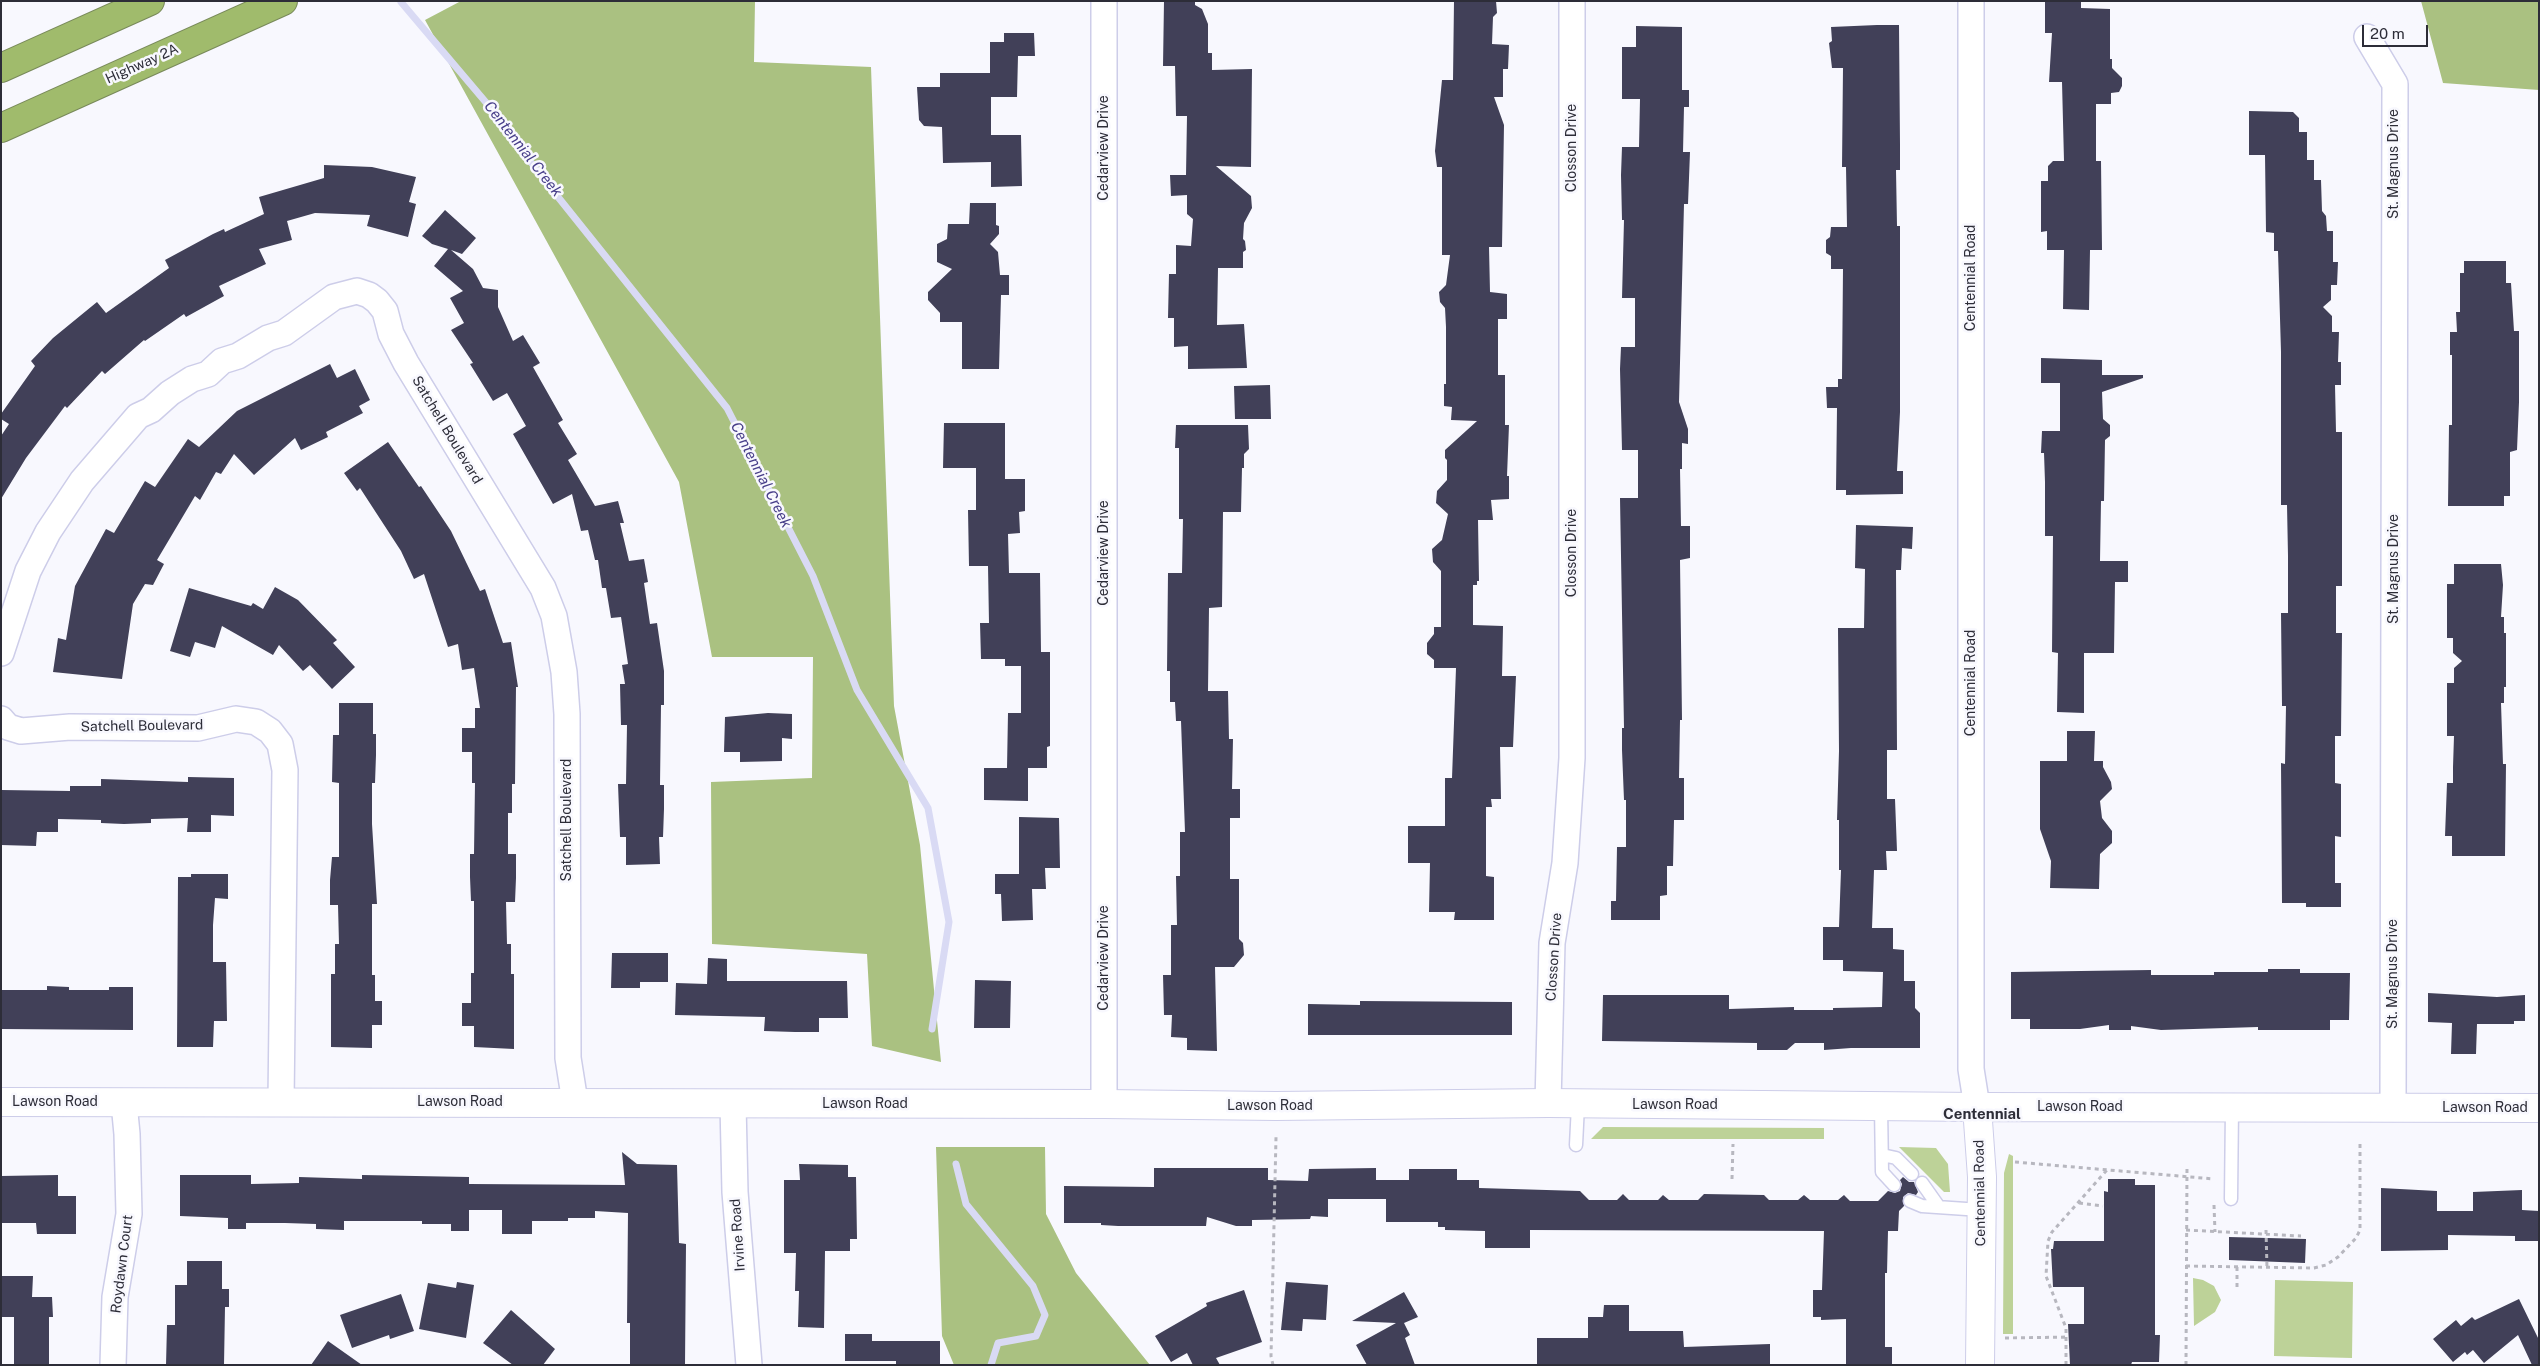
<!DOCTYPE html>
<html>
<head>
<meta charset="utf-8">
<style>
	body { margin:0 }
	#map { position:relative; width:2540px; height:1366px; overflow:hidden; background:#f8f8fe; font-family:"Public Sans",sans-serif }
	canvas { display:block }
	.frame { position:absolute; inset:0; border:2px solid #2d2d38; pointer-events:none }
	.scale { position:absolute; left:2362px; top:25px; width:66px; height:22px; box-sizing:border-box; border:2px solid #2d2d38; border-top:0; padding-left:6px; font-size:15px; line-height:18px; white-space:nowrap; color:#2d2d38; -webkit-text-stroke:4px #f8f8fe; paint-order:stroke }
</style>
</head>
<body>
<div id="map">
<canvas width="2540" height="1366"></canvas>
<div class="frame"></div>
<div class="scale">20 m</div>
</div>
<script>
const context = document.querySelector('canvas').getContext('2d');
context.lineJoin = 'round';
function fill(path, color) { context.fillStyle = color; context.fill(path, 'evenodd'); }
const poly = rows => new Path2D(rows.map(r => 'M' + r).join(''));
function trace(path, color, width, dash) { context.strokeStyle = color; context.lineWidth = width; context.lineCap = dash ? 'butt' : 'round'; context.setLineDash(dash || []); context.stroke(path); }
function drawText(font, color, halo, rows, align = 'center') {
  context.font = font + ' "Public Sans",sans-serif'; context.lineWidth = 5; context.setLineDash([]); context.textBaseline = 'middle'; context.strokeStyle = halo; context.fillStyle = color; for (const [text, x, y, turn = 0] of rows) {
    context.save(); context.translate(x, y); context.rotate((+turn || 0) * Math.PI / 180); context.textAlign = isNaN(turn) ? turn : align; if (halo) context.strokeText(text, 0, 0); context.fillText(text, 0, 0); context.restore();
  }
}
fill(poly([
	[1603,1127,1824,1128,1824,1139,1591,1139],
	[1899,1147,1936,1148,1948,1164,1950,1192,1944,1192],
	[2009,1154,2013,1156,2013,1334,2003,1334,2004,1173],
	[2193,1278,2203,1280,2214,1286,2221,1300,2215,1312,2194,1326],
	[2275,1280,2353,1282,2352,1358,2274,1356]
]), '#bdd298');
fill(poly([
	[461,1,755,1,754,62,871,67,894,706,920,845,941,1062,872,1046,867,954,712,944,711,782,812,778,813,657,712,657,679,482,425,20],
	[2421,1,2539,1,2539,90,2443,83],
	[936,1147,1045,1147,1046,1214,1076,1273,1150,1365,954,1365,942,1336]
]), '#aac181');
trace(poly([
	[401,2,489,106,542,177,727,408,813,576,857,690,928,808,949,922,932,1029],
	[956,1164,966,1204,1033,1286,1045,1315,1036,1336,998,1343,991,1365]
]), '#d9daf4', 7);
fill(poly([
	[1164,1,1195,1,1195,5,1202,9,1208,24,1208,53,1212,53,1212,70,1252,69,1251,167,1216,166,1251,196,1252,208,1244,223,1243,239,1245,241,1246,250,1243,252,1243,268,1218,268,1217,325,1244,324,1247,368,1188,369,1188,346,1174,347,1174,318,1168,318,1169,274,1176,274,1176,245,1191,246,1193,219,1187,214,1187,195,1171,196,1170,175,1186,175,1187,116,1176,116,1175,66,1163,66],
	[1454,1,1496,1,1497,13,1493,17,1492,44,1509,45,1508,69,1503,69,1503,97,1494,97,1504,125,1502,247,1489,247,1490,292,1507,294,1507,319,1498,319,1498,375,1505,375,1505,425,1509,425,1507,476,1509,476,1509,499,1491,500,1493,520,1478,520,1479,581,1477,581,1477,585,1473,585,1473,625,1503,626,1502,676,1516,676,1513,747,1500,747,1501,799,1491,799,1492,807,1486,807,1486,876,1494,877,1494,920,1454,920,1455,912,1429,912,1430,863,1408,863,1408,826,1445,826,1445,778,1452,778,1456,668,1434,668,1434,660,1427,654,1427,643,1434,634,1434,627,1441,627,1441,571,1433,562,1432,549,1442,540,1448,514,1436,503,1437,491,1447,480,1447,460,1445,458,1445,450,1477,421,1451,420,1452,407,1444,406,1444,384,1446,384,1446,327,1445,308,1440,302,1439,292,1446,285,1450,255,1442,255,1442,167,1437,167,1435,151,1442,80,1453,80],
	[2045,1,2081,1,2081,8,2110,9,2110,59,2112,59,2112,68,2122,78,2122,86,2119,92,2111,93,2111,104,2096,104,2096,161,2101,161,2102,250,2090,250,2089,310,2063,309,2064,250,2047,250,2047,231,2041,232,2041,181,2048,181,2048,166,2053,161,2064,161,2062,82,2049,82,2052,33,2045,33],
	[1877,25,1899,25,1900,145,1900,170,1896,170,1897,226,1900,226,1900,412,1897,471,1903,471,1903,494,1846,495,1846,490,1836,490,1837,408,1827,408,1826,387,1838,387,1838,379,1842,379,1843,269,1831,269,1831,256,1826,253,1826,240,1830,237,1831,227,1847,227,1846,167,1842,167,1843,68,1832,68,1829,43,1832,41,1831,27],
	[1636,26,1682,27,1682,90,1689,90,1689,107,1684,107,1683,152,1690,152,1688,204,1684,204,1679,402,1688,429,1688,444,1682,443,1682,469,1680,469,1681,526,1690,526,1690,558,1680,560,1682,720,1680,720,1679,778,1684,778,1684,820,1674,820,1673,866,1667,866,1667,895,1660,896,1660,920,1611,920,1611,901,1616,901,1617,847,1626,847,1626,800,1624,800,1622,750,1622,728,1624,728,1620,498,1638,498,1638,450,1622,450,1620,369,1621,347,1635,347,1635,298,1622,298,1624,220,1622,220,1621,175,1622,147,1639,147,1640,99,1622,99,1622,47,1636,47],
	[1004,33,1034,33,1035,56,1018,56,1017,97,991,97,991,135,1021,135,1022,186,991,187,991,162,943,163,942,127,924,126,919,120,917,87,940,87,940,73,990,73,990,42,1004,42],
	[2249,111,2293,112,2299,118,2299,132,2307,132,2307,160,2314,160,2314,180,2321,180,2322,211,2326,216,2327,231,2333,231,2333,262,2338,262,2337,285,2331,285,2331,300,2323,307,2332,316,2332,332,2339,332,2338,362,2341,362,2341,385,2335,385,2336,432,2342,432,2342,586,2336,586,2336,633,2342,633,2341,736,2335,736,2335,783,2341,784,2341,837,2335,836,2335,883,2341,883,2341,907,2306,907,2306,903,2282,903,2281,763,2285,764,2286,706,2282,706,2281,613,2288,613,2288,556,2287,505,2281,505,2281,352,2278,251,2274,251,2274,233,2266,232,2265,155,2249,155],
	[324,165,372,167,416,177,409,202,416,204,408,237,367,226,370,215,315,213,287,221,292,240,259,249,266,264,219,286,224,296,186,317,184,314,145,341,144,340,105,374,102,371,67,408,65,406,26,458,1,499,1,436,9,424,1,419,1,414,35,366,31,361,53,338,97,302,106,313,169,268,165,260,213,234,224,229,225,232,264,214,259,197,324,178],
	[970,203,996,203,996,225,999,226,999,234,990,244,998,252,1000,275,1009,275,1009,295,1001,295,999,369,962,369,962,322,940,322,940,313,928,300,928,292,952,269,937,262,937,244,947,239,948,224,969,224],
	[445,210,476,238,462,254,451,250,473,269,483,288,498,290,498,307,513,341,523,335,540,363,533,367,563,420,558,423,577,454,568,460,595,506,618,501,624,523,620,523,629,561,644,559,648,582,644,583,650,624,657,623,664,671,664,705,661,705,660,785,664,785,664,809,663,837,659,837,660,864,626,865,626,837,620,837,618,784,626,784,627,725,621,725,620,684,625,684,622,665,628,664,621,617,611,618,606,588,602,588,598,560,595,560,588,530,581,531,572,494,553,504,513,434,526,426,507,393,493,401,470,364,473,363,451,330,464,323,450,298,463,291,434,266,448,249,432,244,422,236],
	[2464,261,2506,261,2506,283,2511,283,2514,331,2519,331,2519,402,2517,450,2510,452,2510,496,2504,496,2504,506,2448,506,2449,425,2452,425,2452,355,2450,355,2450,332,2457,332,2456,312,2460,312,2460,273,2464,273],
	[2041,358,2102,360,2102,375,2143,375,2143,378,2102,392,2103,419,2110,425,2110,436,2105,440,2104,501,2101,501,2100,561,2128,561,2128,582,2115,582,2114,653,2084,653,2084,713,2057,712,2058,653,2052,652,2053,536,2045,536,2045,482,2044,453,2041,453,2042,431,2060,431,2060,383,2041,383],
	[330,364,337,378,355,369,370,400,359,406,363,413,326,432,328,437,301,450,295,438,254,475,234,454,221,474,216,472,200,500,195,496,157,560,164,564,153,585,145,584,133,604,122,679,53,672,58,638,66,640,75,586,106,529,114,533,145,481,155,487,188,439,199,447,237,411],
	[1270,385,1271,419,1235,419,1234,386],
	[944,423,1005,423,1005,479,1025,479,1025,511,1019,512,1020,533,1008,534,1009,573,1040,573,1041,652,1050,652,1050,746,1047,747,1047,768,1028,768,1028,801,984,800,984,768,1007,768,1008,713,1021,713,1021,666,1005,666,1005,659,981,659,980,623,989,623,988,566,969,566,968,510,976,510,976,468,943,468],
	[1176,425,1248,425,1249,449,1244,454,1244,468,1242,468,1241,512,1223,512,1222,607,1209,608,1208,691,1228,691,1229,739,1233,739,1232,789,1240,789,1240,818,1230,818,1230,879,1239,879,1239,939,1243,943,1244,955,1234,967,1215,967,1217,1051,1187,1050,1187,1038,1171,1037,1172,1015,1164,1015,1163,975,1171,975,1171,925,1177,925,1176,876,1180,876,1180,832,1185,832,1181,721,1176,721,1175,702,1170,702,1170,671,1167,671,1168,573,1182,573,1183,519,1179,519,1179,448,1175,448],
	[388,442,419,487,421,486,451,531,480,591,485,589,503,643,511,642,518,687,516,687,515,784,512,784,512,813,508,813,508,854,516,854,516,878,515,902,506,902,507,944,511,944,511,974,514,974,514,1049,474,1047,474,1026,462,1026,462,1003,471,1003,471,973,474,973,474,901,471,901,470,877,470,854,474,854,475,783,472,783,472,752,462,752,462,728,475,728,475,708,480,708,474,668,462,670,458,644,448,647,424,574,414,579,401,551,360,488,357,491,344,473],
	[1856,525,1913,527,1912,549,1902,548,1901,570,1896,570,1897,750,1887,750,1887,799,1895,799,1897,851,1886,851,1887,870,1874,870,1872,928,1893,928,1893,949,1904,950,1904,981,1915,981,1915,1008,1920,1013,1920,1048,1851,1048,1824,1050,1824,1043,1795,1043,1787,1050,1757,1050,1757,1043,1602,1041,1603,995,1729,995,1729,1009,1794,1007,1794,1010,1833,1010,1833,1008,1882,1007,1883,972,1843,971,1843,960,1823,960,1823,927,1839,927,1841,870,1839,870,1839,820,1837,820,1839,751,1838,628,1864,628,1865,569,1855,568],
	[2454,564,2501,564,2503,585,2501,617,2504,617,2504,633,2506,633,2506,687,2504,687,2504,703,2501,703,2503,764,2506,764,2505,856,2452,856,2452,836,2445,836,2447,783,2453,783,2453,767,2454,736,2447,736,2447,683,2454,683,2454,668,2462,661,2453,653,2453,638,2447,638,2447,584,2454,584],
	[275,587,298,600,337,640,333,643,355,667,332,689,310,665,303,671,279,645,273,655,222,626,215,648,195,642,190,657,170,651,189,588,251,606,253,603,263,609],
	[339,703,373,703,373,734,376,734,376,755,375,783,372,783,372,824,377,904,372,904,372,975,375,975,375,1001,382,1001,382,1025,372,1025,372,1048,331,1047,331,974,335,974,335,944,339,944,338,905,330,905,330,880,332,857,339,857,339,783,332,782,333,735,339,735],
	[768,713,792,714,792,739,782,738,782,761,740,762,740,752,724,752,725,717],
	[2067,731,2095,731,2094,761,2103,761,2103,767,2111,782,2112,789,2100,801,2102,818,2112,831,2112,843,2100,854,2099,889,2050,888,2051,861,2040,829,2040,761,2067,761],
	[188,777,234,778,234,816,211,815,211,832,187,832,188,818,151,819,151,823,124,824,101,823,101,820,58,819,58,832,37,832,36,846,1,845,1,790,70,791,70,786,101,786,101,779,188,782],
	[1019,817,1059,818,1060,868,1045,868,1046,889,1032,889,1033,920,1002,921,1001,894,995,894,995,874,1019,874],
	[191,874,228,874,228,899,215,898,213,925,213,962,226,962,227,1021,214,1021,213,1047,177,1047,178,877,191,877],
	[612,953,668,953,668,982,640,982,640,988,611,988],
	[708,958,727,959,727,981,847,981,848,1018,819,1018,819,1032,795,1032,764,1031,765,1017,675,1015,676,983,707,984],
	[2268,969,2300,969,2300,973,2350,973,2349,1020,2330,1020,2330,1030,2258,1030,2258,1027,2161,1030,2131,1026,2131,1030,2109,1030,2109,1025,2080,1029,2030,1029,2030,1019,2011,1019,2011,972,2151,970,2151,975,2214,975,2214,972,2268,972],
	[975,980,1011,981,1010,1028,974,1028],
	[47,986,69,987,69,990,109,990,109,987,133,987,133,1030,1,1029,1,990,47,990],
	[2428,993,2497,997,2525,995,2525,1021,2514,1021,2514,1024,2477,1024,2476,1054,2451,1054,2452,1023,2428,1022],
	[1360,1001,1512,1002,1512,1035,1308,1035,1308,1004,1360,1005],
	[622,1152,637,1164,677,1165,679,1243,686,1244,685,1365,630,1365,630,1323,627,1323,628,1213,595,1211,595,1218,568,1218,568,1221,532,1221,532,1234,502,1234,502,1210,469,1210,469,1231,451,1231,451,1224,422,1224,422,1221,344,1221,344,1230,316,1229,316,1224,285,1223,246,1223,246,1229,228,1229,228,1218,180,1216,180,1175,251,1175,251,1184,299,1183,299,1177,362,1179,362,1175,469,1177,469,1184,625,1185],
	[799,1164,848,1165,848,1177,856,1177,857,1239,850,1239,850,1251,825,1251,824,1328,798,1327,799,1291,795,1291,796,1253,784,1253,784,1180,800,1180],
	[1154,1168,1268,1168,1268,1180,1308,1181,1309,1169,1376,1168,1376,1180,1409,1180,1409,1169,1457,1169,1457,1180,1479,1180,1479,1188,1580,1191,1589,1200,1617,1200,1623,1194,1629,1200,1658,1200,1663,1195,1669,1200,1698,1200,1704,1194,1764,1195,1769,1200,1798,1200,1804,1195,1810,1200,1838,1200,1844,1195,1850,1201,1878,1201,1888,1191,1895,1193,1900,1191,1902,1184,1900,1180,1903,1177,1909,1182,1914,1182,1918,1192,1916,1195,1908,1193,1903,1197,1904,1206,1899,1211,1898,1231,1888,1231,1887,1273,1885,1273,1885,1347,1892,1347,1892,1365,1846,1365,1846,1319,1821,1320,1821,1317,1813,1317,1813,1290,1822,1290,1824,1231,1530,1230,1530,1248,1485,1248,1485,1231,1445,1230,1445,1227,1438,1227,1438,1222,1386,1222,1386,1199,1328,1199,1328,1217,1311,1216,1310,1219,1252,1220,1252,1226,1236,1226,1207,1217,1206,1226,1118,1226,1101,1225,1101,1223,1064,1223,1064,1186,1154,1187],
	[58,1175,58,1196,76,1196,76,1234,37,1234,36,1223,1,1223,1,1176],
	[2108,1179,2135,1179,2135,1185,2155,1185,2155,1335,2160,1335,2159,1362,2132,1362,2131,1365,2070,1365,2068,1324,2084,1324,2084,1287,2053,1287,2051,1249,2053,1249,2054,1241,2104,1241,2104,1191,2108,1192],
	[2381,1188,2437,1191,2437,1211,2473,1211,2473,1192,2522,1190,2522,1210,2539,1211,2539,1241,2515,1241,2515,1236,2448,1235,2448,1250,2381,1251],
	[2229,1237,2306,1239,2305,1263,2229,1260],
	[187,1261,222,1261,222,1289,229,1289,229,1307,225,1307,224,1365,166,1365,167,1325,175,1325,175,1285,187,1285],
	[1,1276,33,1276,32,1297,52,1297,53,1317,49,1317,49,1365,14,1365,14,1317,1,1317],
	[457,1282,474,1285,466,1338,419,1329,428,1283,456,1288],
	[1286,1282,1328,1285,1326,1320,1303,1319,1302,1331,1281,1330],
	[1244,1290,1262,1342,1216,1358,1220,1365,1193,1365,1187,1353,1171,1362,1155,1336,1207,1306,1206,1303],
	[1404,1292,1418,1317,1404,1323,1410,1335,1405,1338,1415,1365,1367,1365,1356,1345,1396,1323,1352,1321],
	[401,1294,414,1331,390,1339,389,1335,352,1348,340,1315],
	[2519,1299,2539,1340,2539,1365,2532,1365,2518,1335,2484,1363,2473,1350,2467,1355,2465,1352,2453,1362,2433,1339,2456,1320,2461,1326,2472,1317,2475,1320],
	[1604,1305,1629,1305,1629,1331,1683,1331,1684,1347,1770,1344,1770,1365,1537,1365,1537,1338,1588,1338,1588,1317,1603,1317],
	[511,1310,555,1349,543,1365,513,1365,483,1343],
	[845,1334,872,1334,872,1341,940,1341,940,1365,896,1365,896,1361,845,1361],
	[328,1341,362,1365,311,1365]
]), '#414058');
const service = poly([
	[1881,1106,1882,1172,1894,1185],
	[1576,1145,1578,1105],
	[1882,1155,1896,1158,1912,1174],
	[1922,1183,1939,1207],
	[2231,1199,2232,1107],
	[1910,1201,1922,1206,1981,1210]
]);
const minor = poly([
	[1104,1,1104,1104],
	[1971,1,1971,1069,1977,1107],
	[2367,37,2395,84,2393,1108],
	[1,653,28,571,48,532,82,481,138,416,151,410,170,393,192,379,208,374,222,361,238,356,268,338,284,333,334,297,357,291,369,295,377,301,385,311,391,334,406,363,543,588,554,616,564,672,567,714,568,1058,575,1102],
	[1,719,8,727,21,731,70,727,198,728,236,719,256,722,270,731,280,744,285,770,281,1101],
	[1548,1103,1552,943,1565,863,1572,758,1572,1],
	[733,1104,735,1192,749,1365],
	[113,1365,115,1297,129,1214,127,1134,124,1103]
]);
const tertiary = poly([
	[1,1102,1104,1104,1276,1106,1548,1103,1977,1107,2539,1108],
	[1977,1107,1982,1177,1980,1365]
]);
const motorway = poly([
	[1,68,150,1],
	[1,128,283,1]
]);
trace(service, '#cdcde9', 15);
trace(minor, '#cdcde9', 28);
trace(tertiary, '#cdcde9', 30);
trace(motorway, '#78895a', 30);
trace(poly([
	[2015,1162,2214,1179],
	[1732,1179,1733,1144],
	[2079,1203,2103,1206],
	[2214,1205,2215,1232],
	[2186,1230,2301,1236],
	[2266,1230,2267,1268],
	[2186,1266,2314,1268,2326,1265,2338,1257,2356,1238,2360,1230,2360,1140],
	[2237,1267,2237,1288],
	[2005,1338,2069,1337],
	[1273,1365,1271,1356,1276,1137],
	[2066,1365,2066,1328,2046,1276,2048,1241,2052,1232,2107,1170],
	[2186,1365,2187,1166]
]), '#b7b7bf', 3, [4, 4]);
trace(service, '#fff', 12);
trace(minor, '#fff', 25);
trace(tertiary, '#fff', 28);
trace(motorway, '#a0bb6c', 28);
drawText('14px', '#2d2d38', '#f8f8fe', [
	["Highway 2A",142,64,-24],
	["Cedarview Drive",1104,148,-90],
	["Closson Drive",1572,148,-90],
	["St. Magnus Drive",2394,164,-90],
	["Centennial Road",1971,278,-90],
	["Satchell Boulevard",447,430,59],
	["Cedarview Drive",1104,553,-90],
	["Closson Drive",1572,553,-90],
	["St. Magnus Drive",2394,569,-90],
	["Centennial Road",1971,683,-90],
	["Satchell Boulevard",142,726,-1],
	["Satchell Boulevard",567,820,-90],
	["Closson Drive",1554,957,-86],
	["Cedarview Drive",1104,958,-90],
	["St. Magnus Drive",2393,974,-90],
	["Lawson Road",55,1102],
	["Lawson Road",460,1102],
	["Lawson Road",865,1104],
	["Lawson Road",1675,1105],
	["Lawson Road",1270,1106],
	["Lawson Road",2080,1107],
	["Lawson Road",2485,1108],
	["Centennial Road",1980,1193,-91],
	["Irvine Road",738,1235,-94],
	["Roydawn Court",122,1264,-83]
]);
drawText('italic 15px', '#473e89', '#f8f8fe', [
	["Centennial Creek",523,149,52],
	["Centennial Creek",761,475,63]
]);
drawText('bold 15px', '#2d2d38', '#f8f8fe', [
	["Centennial",1982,1114]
]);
</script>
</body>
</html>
